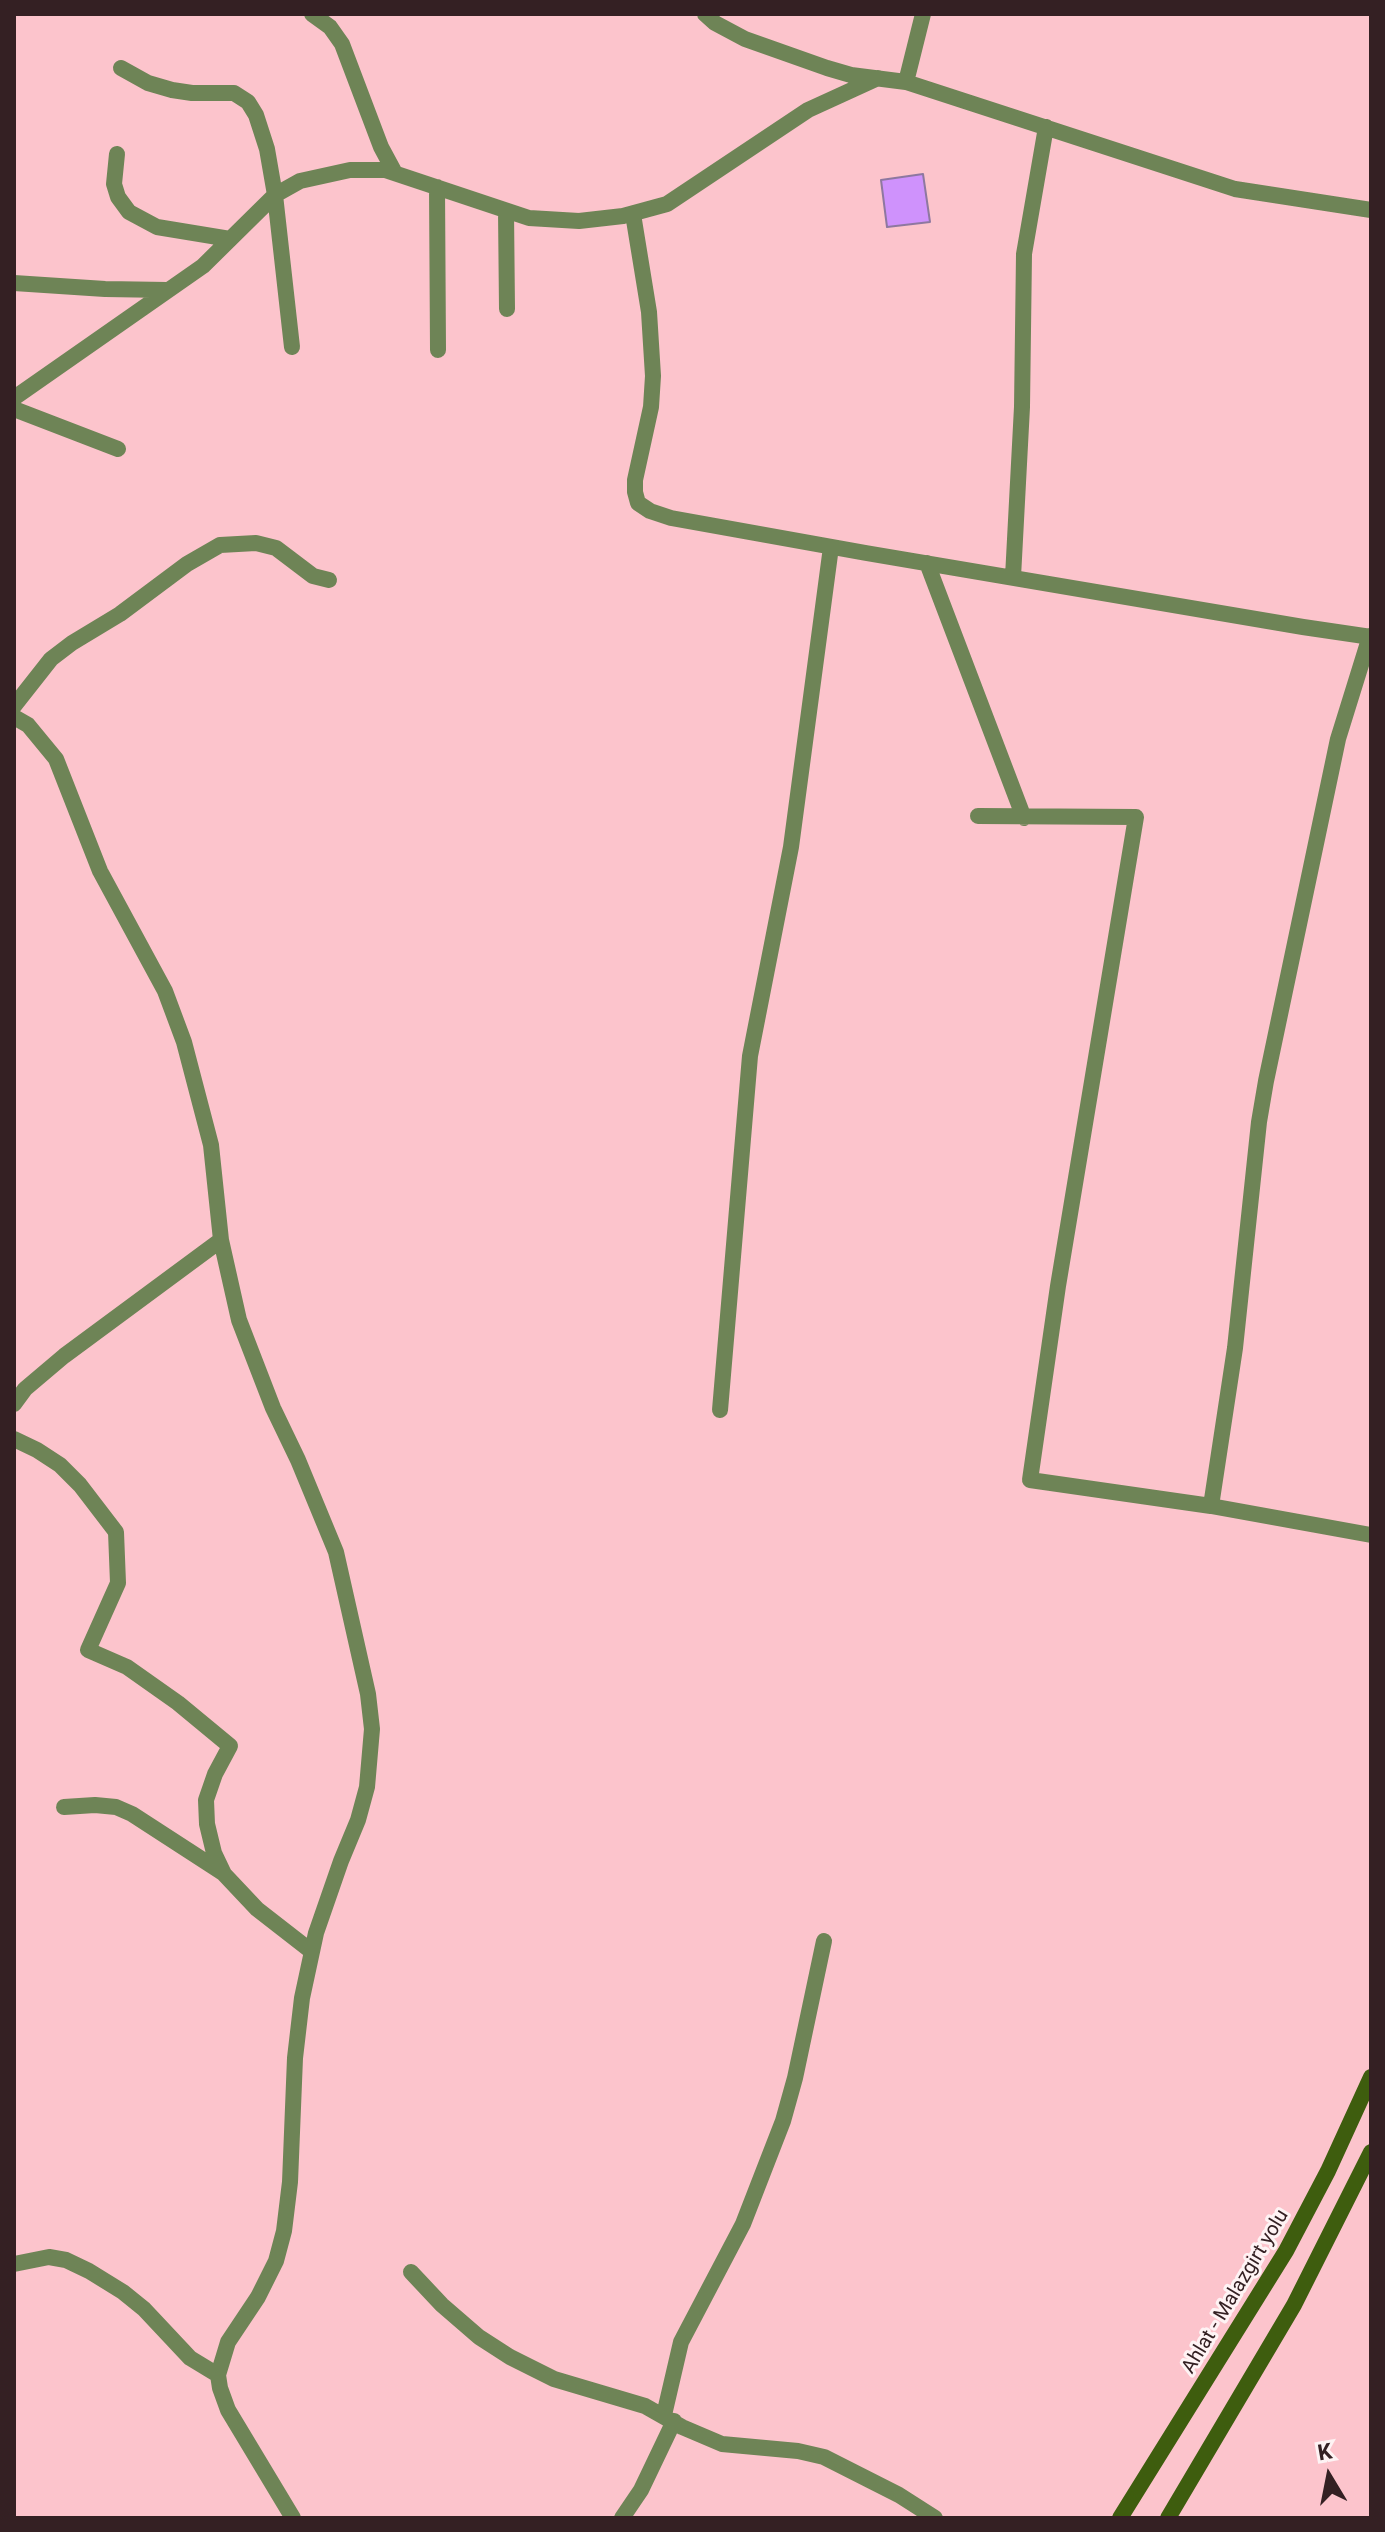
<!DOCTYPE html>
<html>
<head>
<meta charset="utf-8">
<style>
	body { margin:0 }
	#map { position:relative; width:1385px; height:2532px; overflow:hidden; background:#fcc4cc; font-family:Roboto,sans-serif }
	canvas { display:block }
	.frame { position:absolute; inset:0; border:16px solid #342023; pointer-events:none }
	.north { position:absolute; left:1289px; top:2436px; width:80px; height:80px; -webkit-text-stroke:6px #fef3f4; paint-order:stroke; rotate:350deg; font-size:22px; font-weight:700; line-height:32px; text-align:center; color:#342023 }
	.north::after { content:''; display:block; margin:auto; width:28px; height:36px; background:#342023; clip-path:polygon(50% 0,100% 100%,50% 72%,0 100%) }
</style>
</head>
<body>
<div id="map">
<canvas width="1385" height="2532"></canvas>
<div class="frame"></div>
<div class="north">K</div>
</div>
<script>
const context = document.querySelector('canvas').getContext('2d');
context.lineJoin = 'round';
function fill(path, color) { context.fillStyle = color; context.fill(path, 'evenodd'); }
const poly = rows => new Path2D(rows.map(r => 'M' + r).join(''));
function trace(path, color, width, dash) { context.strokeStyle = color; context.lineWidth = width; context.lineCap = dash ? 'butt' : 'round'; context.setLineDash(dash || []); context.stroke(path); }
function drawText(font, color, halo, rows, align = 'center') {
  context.font = font + ' Roboto,sans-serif'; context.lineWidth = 6; context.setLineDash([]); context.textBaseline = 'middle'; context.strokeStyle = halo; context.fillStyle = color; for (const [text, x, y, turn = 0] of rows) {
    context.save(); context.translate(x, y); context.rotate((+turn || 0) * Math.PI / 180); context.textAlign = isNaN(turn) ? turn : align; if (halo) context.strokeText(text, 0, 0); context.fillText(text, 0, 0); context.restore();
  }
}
const building = poly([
	[923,174,930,222,887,227,881,180,923,174]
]);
fill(building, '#cf92fc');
trace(building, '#8e78a0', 2);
trace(poly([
	[312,14,330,27,342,44,381,147,395,173],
	[705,14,715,23,745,39,827,68,851,75,906,82,1235,189,1371,210],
	[121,68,148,83,172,90,192,93,234,93,248,102,256,115,267,149,275,195,292,347],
	[906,82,923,14],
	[117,154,114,184,118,197,129,212,157,227,230,239],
	[437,187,438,350],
	[506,211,507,309],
	[633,214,649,312,653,376,651,407,635,480,635,492,638,503,650,511,671,518,866,553,1303,627,1371,637],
	[14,283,105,289,167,290],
	[14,398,203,266,275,195,300,181,350,170,385,170,529,218,579,221,623,216,667,204,808,110,878,78],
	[14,409,118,449],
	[927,563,1024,818],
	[1013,577,1022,407,1024,254,1046,127],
	[14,706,51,659,72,643,120,614,187,564,220,545,256,543,276,548,313,576,329,580],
	[14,717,28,725,56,759,100,871,165,991,184,1042,211,1145,221,1240,239,1320,273,1408,298,1460,336,1552,368,1694,372,1729,367,1787,358,1820,341,1861,316,1933,302,1998,295,2058,290,2182,284,2231,276,2261,258,2297,228,2342,218,2375,220,2388,228,2410,293,2518],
	[978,816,1136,817,1058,1286,1030,1480,1211,1506,1371,1535],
	[14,1404,25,1389,64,1356,221,1240],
	[720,1410,750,1056,791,847,831,547],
	[14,1439,37,1450,60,1465,80,1485,116,1532,118,1583,88,1650,127,1667,178,1703,230,1746,215,1774,206,1800,207,1824,214,1853,224,1874,257,1909,311,1951],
	[1211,1506,1235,1348,1259,1122,1266,1081,1338,739,1370,636],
	[64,1807,95,1805,116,1807,132,1814,223,1873],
	[14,2264,49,2257,66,2260,89,2271,123,2292,144,2309,190,2358,218,2375],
	[411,2272,442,2305,479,2337,510,2357,554,2379,645,2406,682,2427,722,2444,798,2451,824,2457,899,2495,935,2518],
	[664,2415,681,2342,743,2224,783,2121,795,2078,824,1941],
	[622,2518,641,2490,674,2421]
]), '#6e8456', 16);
trace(poly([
	[1120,2518,1286,2251,1328,2171,1371,2077],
	[1168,2518,1294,2305,1371,2152]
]), '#3e5d0e', 16);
drawText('20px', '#342023', '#fef3f4', [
	["Ahlat - Malazgirt yolu",1236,2292,-59]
]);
</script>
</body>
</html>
